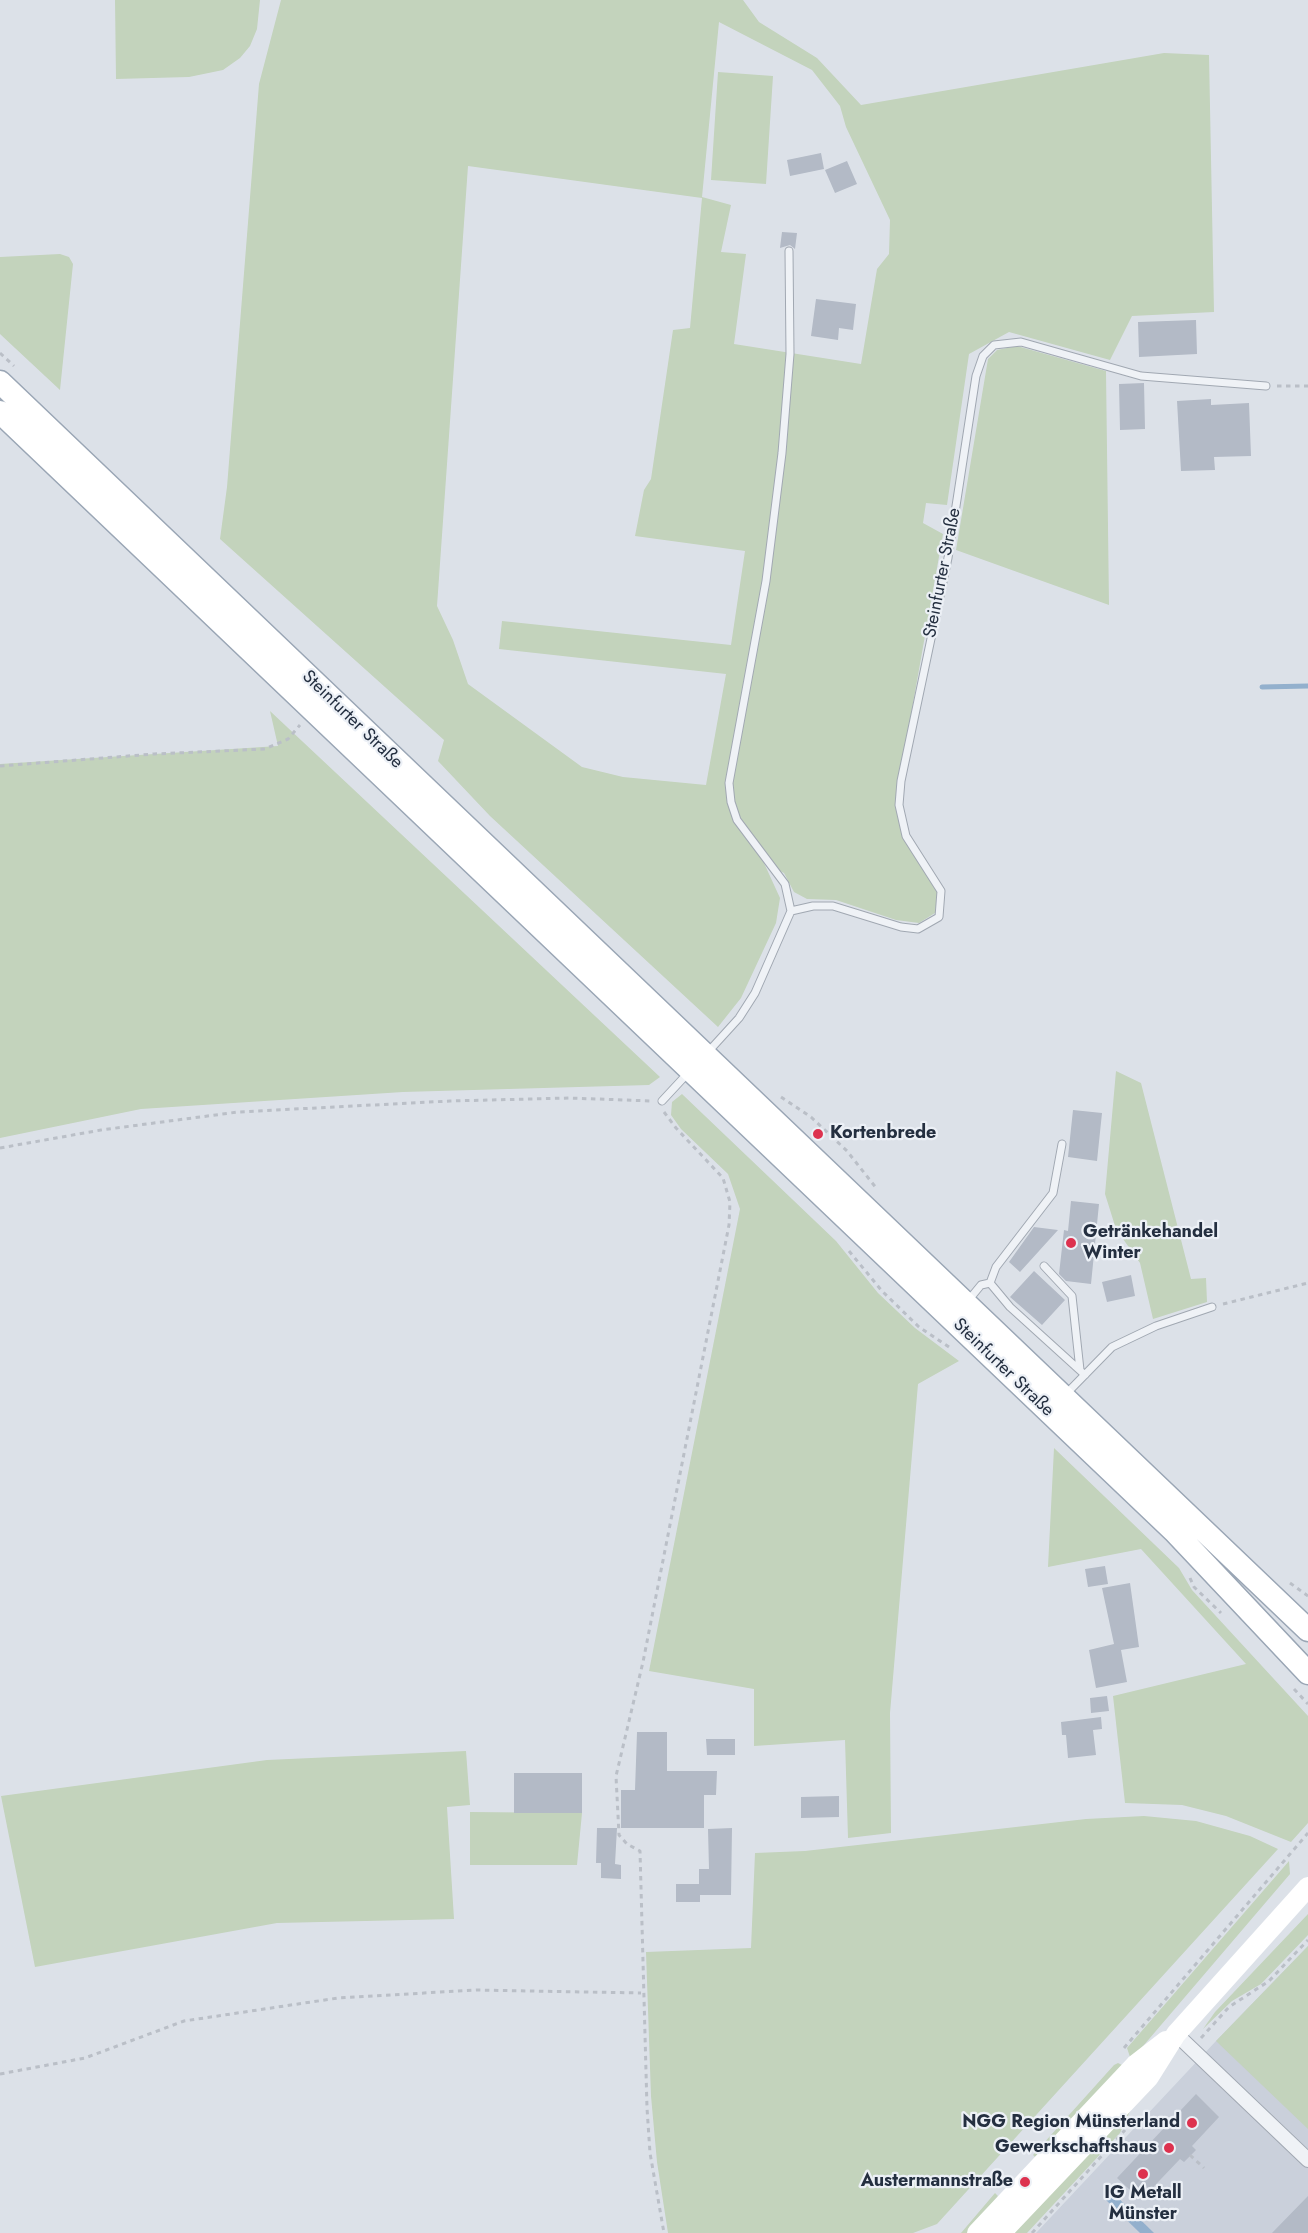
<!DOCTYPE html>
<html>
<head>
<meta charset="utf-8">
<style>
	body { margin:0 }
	canvas { display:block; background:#dce1e8 }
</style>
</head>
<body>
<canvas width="1308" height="2233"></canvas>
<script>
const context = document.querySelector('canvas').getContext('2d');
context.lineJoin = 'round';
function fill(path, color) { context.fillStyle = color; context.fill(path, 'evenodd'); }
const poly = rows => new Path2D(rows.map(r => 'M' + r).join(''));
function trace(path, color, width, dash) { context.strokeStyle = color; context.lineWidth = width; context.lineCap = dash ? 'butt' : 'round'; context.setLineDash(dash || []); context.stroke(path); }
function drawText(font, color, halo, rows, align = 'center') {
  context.font = font + ' Jost,sans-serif'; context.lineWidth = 4.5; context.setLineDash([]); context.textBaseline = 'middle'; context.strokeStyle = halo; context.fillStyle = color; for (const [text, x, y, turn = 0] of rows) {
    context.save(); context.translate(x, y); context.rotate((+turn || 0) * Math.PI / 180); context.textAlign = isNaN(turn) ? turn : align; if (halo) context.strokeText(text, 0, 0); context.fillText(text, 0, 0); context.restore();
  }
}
fill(poly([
	[1308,1946,1308,2233,1036,2233,1216,2041]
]), '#cad0db');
fill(poly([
	[115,0,260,0,257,29,250,46,240,58,223,70,189,77,116,79],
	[281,0,743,0,759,22,817,58,861,105,1164,53,1209,55,1214,312,1132,316,1110,360,1009,332,969,354,947,505,926,503,923,523,943,534,895,805,903,837,938,892,935,913,919,923,896,920,836,900,807,899,794,892,784,873,764,863,780,898,776,923,741,998,718,1027,490,816,438,761,444,740,220,539,227,487,259,84],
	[719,22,812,70,840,106,846,127,890,220,889,254,877,269,861,364,734,344,746,254,721,252,731,205,702,197],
	[468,166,702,198,690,328,673,330,651,479,644,490,635,536,745,551,731,645,502,621,499,649,726,674,706,785,623,777,582,767,468,684,453,640,437,606],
	[718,72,773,76,766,184,711,180],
	[60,254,69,257,73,264,60,390,0,334,0,257],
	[1017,346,1106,371,1109,605,956,550,988,359,997,350],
	[270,711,660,1077,649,1085,403,1092,141,1109,0,1138,0,764,278,746],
	[1116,1071,1141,1083,1191,1279,1206,1278,1207,1302,1153,1319,1140,1263,1116,1229,1105,1194],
	[682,1094,836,1241,878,1293,915,1328,959,1361,918,1384,890,1713,891,1833,848,1838,845,1740,754,1746,754,1689,649,1671,740,1209,728,1174,681,1129,671,1115,672,1102],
	[1054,1448,1179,1568,1192,1590,1308,1716,1308,1823,1291,1842,1226,1816,1182,1805,1125,1803,1113,1696,1246,1664,1141,1549,1048,1567],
	[466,1751,470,1805,447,1807,454,1919,277,1923,35,1967,1,1796,267,1760],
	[470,1812,582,1813,577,1865,470,1865],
	[1144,1816,1196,1821,1250,1836,1278,1849,937,2224,913,2233,668,2233,657,2162,651,2096,646,1952,751,1948,755,1853,805,1851,1086,1819],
	[1289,1861,1290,1874,1132,2059,1130,2057,1127,2048],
	[1308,1914,1308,1935,1261,1984,1232,2001,1203,2029,1215,2012],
	[1308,1946,1308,2129,1216,2041],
	[1118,2063,1122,2065,1080,2117,1035,2157,1033,2155,1114,2065],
	[1131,2109,1120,2133,1027,2233,1007,2233],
	[995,2193,998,2196,972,2233,961,2233]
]), '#c3d3bc');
fill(poly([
	[1112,2192,1154,2233,1140,2233,1105,2199]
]), '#93b0cd');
trace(poly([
	[1262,687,1308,686]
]), '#93b0cd', 5);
fill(poly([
	[821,153,824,169,790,176,787,160],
	[847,161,857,184,835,193,825,170],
	[782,232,797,233,795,249,790,245,780,248],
	[816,299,856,304,853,330,839,328,838,340,811,336],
	[1196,320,1197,354,1139,357,1138,322],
	[1144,383,1145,429,1120,430,1119,384],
	[1211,399,1211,405,1249,403,1251,456,1214,457,1215,470,1181,471,1177,401],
	[1073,1110,1102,1113,1097,1161,1068,1157],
	[1071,1201,1099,1204,1091,1284,1066,1281,1059,1274,1064,1230,1068,1231],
	[1034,1227,1058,1230,1020,1272,1009,1262],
	[1034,1271,1065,1300,1042,1325,1010,1297],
	[1131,1275,1135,1296,1107,1302,1102,1282],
	[1105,1566,1108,1584,1088,1587,1085,1569],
	[1130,1583,1139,1647,1121,1650,1127,1682,1096,1688,1089,1650,1114,1644,1102,1588],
	[1107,1696,1109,1711,1091,1713,1090,1698],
	[1101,1717,1102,1729,1093,1730,1096,1755,1068,1758,1066,1735,1062,1735,1061,1722],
	[637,1732,667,1732,667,1771,717,1771,716,1795,704,1795,704,1828,621,1828,621,1790,635,1790],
	[706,1739,735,1739,735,1755,707,1755],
	[514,1773,582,1773,582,1813,514,1813],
	[839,1796,839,1817,801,1818,801,1797],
	[597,1828,617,1828,615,1864,621,1865,621,1879,601,1878,601,1863,596,1863],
	[732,1828,731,1895,700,1895,700,1902,676,1902,676,1884,699,1884,699,1869,709,1869,708,1829],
	[1196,2094,1219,2117,1192,2146,1196,2150,1184,2162,1180,2159,1141,2200,1117,2178],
	[1308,2196,1308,2233,1272,2233]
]), '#b3bac6');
const service = poly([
	[791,911,813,906,833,906,901,927,918,929,939,917,941,891,906,836,899,805,901,781,948,558,976,376,983,356,994,345,1021,342,1141,376,1266,386],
	[708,1052,739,1018,755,993,791,911,785,884,737,820,731,802,729,783,766,581,782,453,790,354,789,251],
	[662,1101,688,1073],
	[1062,1144,1053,1193,996,1267,990,1283,1010,1307,1085,1375],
	[1044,1266,1072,1296,1080,1370],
	[967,1302,981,1285,990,1283],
	[1066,1394,1112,1347,1156,1326,1212,1307]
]);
const minor = poly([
	[1176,2034,1308,2160]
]);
const primary = poly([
	[0,382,1308,1630],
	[0,412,1174,1531,1308,1673]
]);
trace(service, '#a1a8b2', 9);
trace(minor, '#a1a8b2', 16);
trace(primary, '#9aa6b5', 25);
trace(poly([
	[0,353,14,366],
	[1277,386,1308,386],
	[0,766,154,754,265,749,288,739,300,725],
	[781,1097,811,1117,847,1151,877,1189],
	[664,1112,676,1128,723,1178,730,1202,729,1225,643,1662,616,1776,619,1835,627,1844,640,1851,647,2108,650,2153,664,2233],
	[0,1148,101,1130,238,1112,450,1101,569,1098,652,1101],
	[849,1251,882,1291,919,1327,952,1349],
	[1223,1304,1308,1283],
	[1190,1578,1194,1587,1221,1613],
	[1290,1583,1308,1596],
	[1294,1689,1308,1704],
	[1201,2038,1229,2007,1269,1981,1308,1940],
	[1124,2048,1308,1833],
	[0,2074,85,2058,184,2021,338,1998,476,1990,641,1993],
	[1190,2155,1204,2168],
	[1032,2233,1125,2130]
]), '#babfc7', 3, [4.5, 4.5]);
trace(service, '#eff2f6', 7);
trace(minor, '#eff2f6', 14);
trace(poly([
	[977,2233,1135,2065,1166,2041],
	[1001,2233,1149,2077,1176,2034,1308,1887]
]), '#fff', 20);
trace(primary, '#fff', 22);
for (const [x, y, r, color] of [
	[818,1134,6,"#dd324f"],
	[1071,1243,6,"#dd324f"],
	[1192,2123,6,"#dd324f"],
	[1169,2148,6,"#dd324f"],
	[1143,2174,6,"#dd324f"],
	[1025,2182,6,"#dd324f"]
]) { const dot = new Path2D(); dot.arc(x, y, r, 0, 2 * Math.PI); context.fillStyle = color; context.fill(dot); trace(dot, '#ecf0f6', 2); }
drawText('18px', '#242f40', '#ecf0f6', [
	["Steinfurter Straße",943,573,-79],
	["Steinfurter Straße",352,720,44],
	["Steinfurter Straße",1003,1368,44]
]);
drawText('bold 18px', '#242f40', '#ecf0f6', [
	["Kortenbrede",830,1134,"left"],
	["Getränkehandel",1083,1233,"left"],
	["Winter",1083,1254,"left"],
	["NGG Region Münsterland",1180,2123],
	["Gewerkschaftshaus",1157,2148],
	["Austermannstraße",1013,2182],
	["IG Metall",1143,2194,"center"],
	["Münster",1143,2215,"center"]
], 'right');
</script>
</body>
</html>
